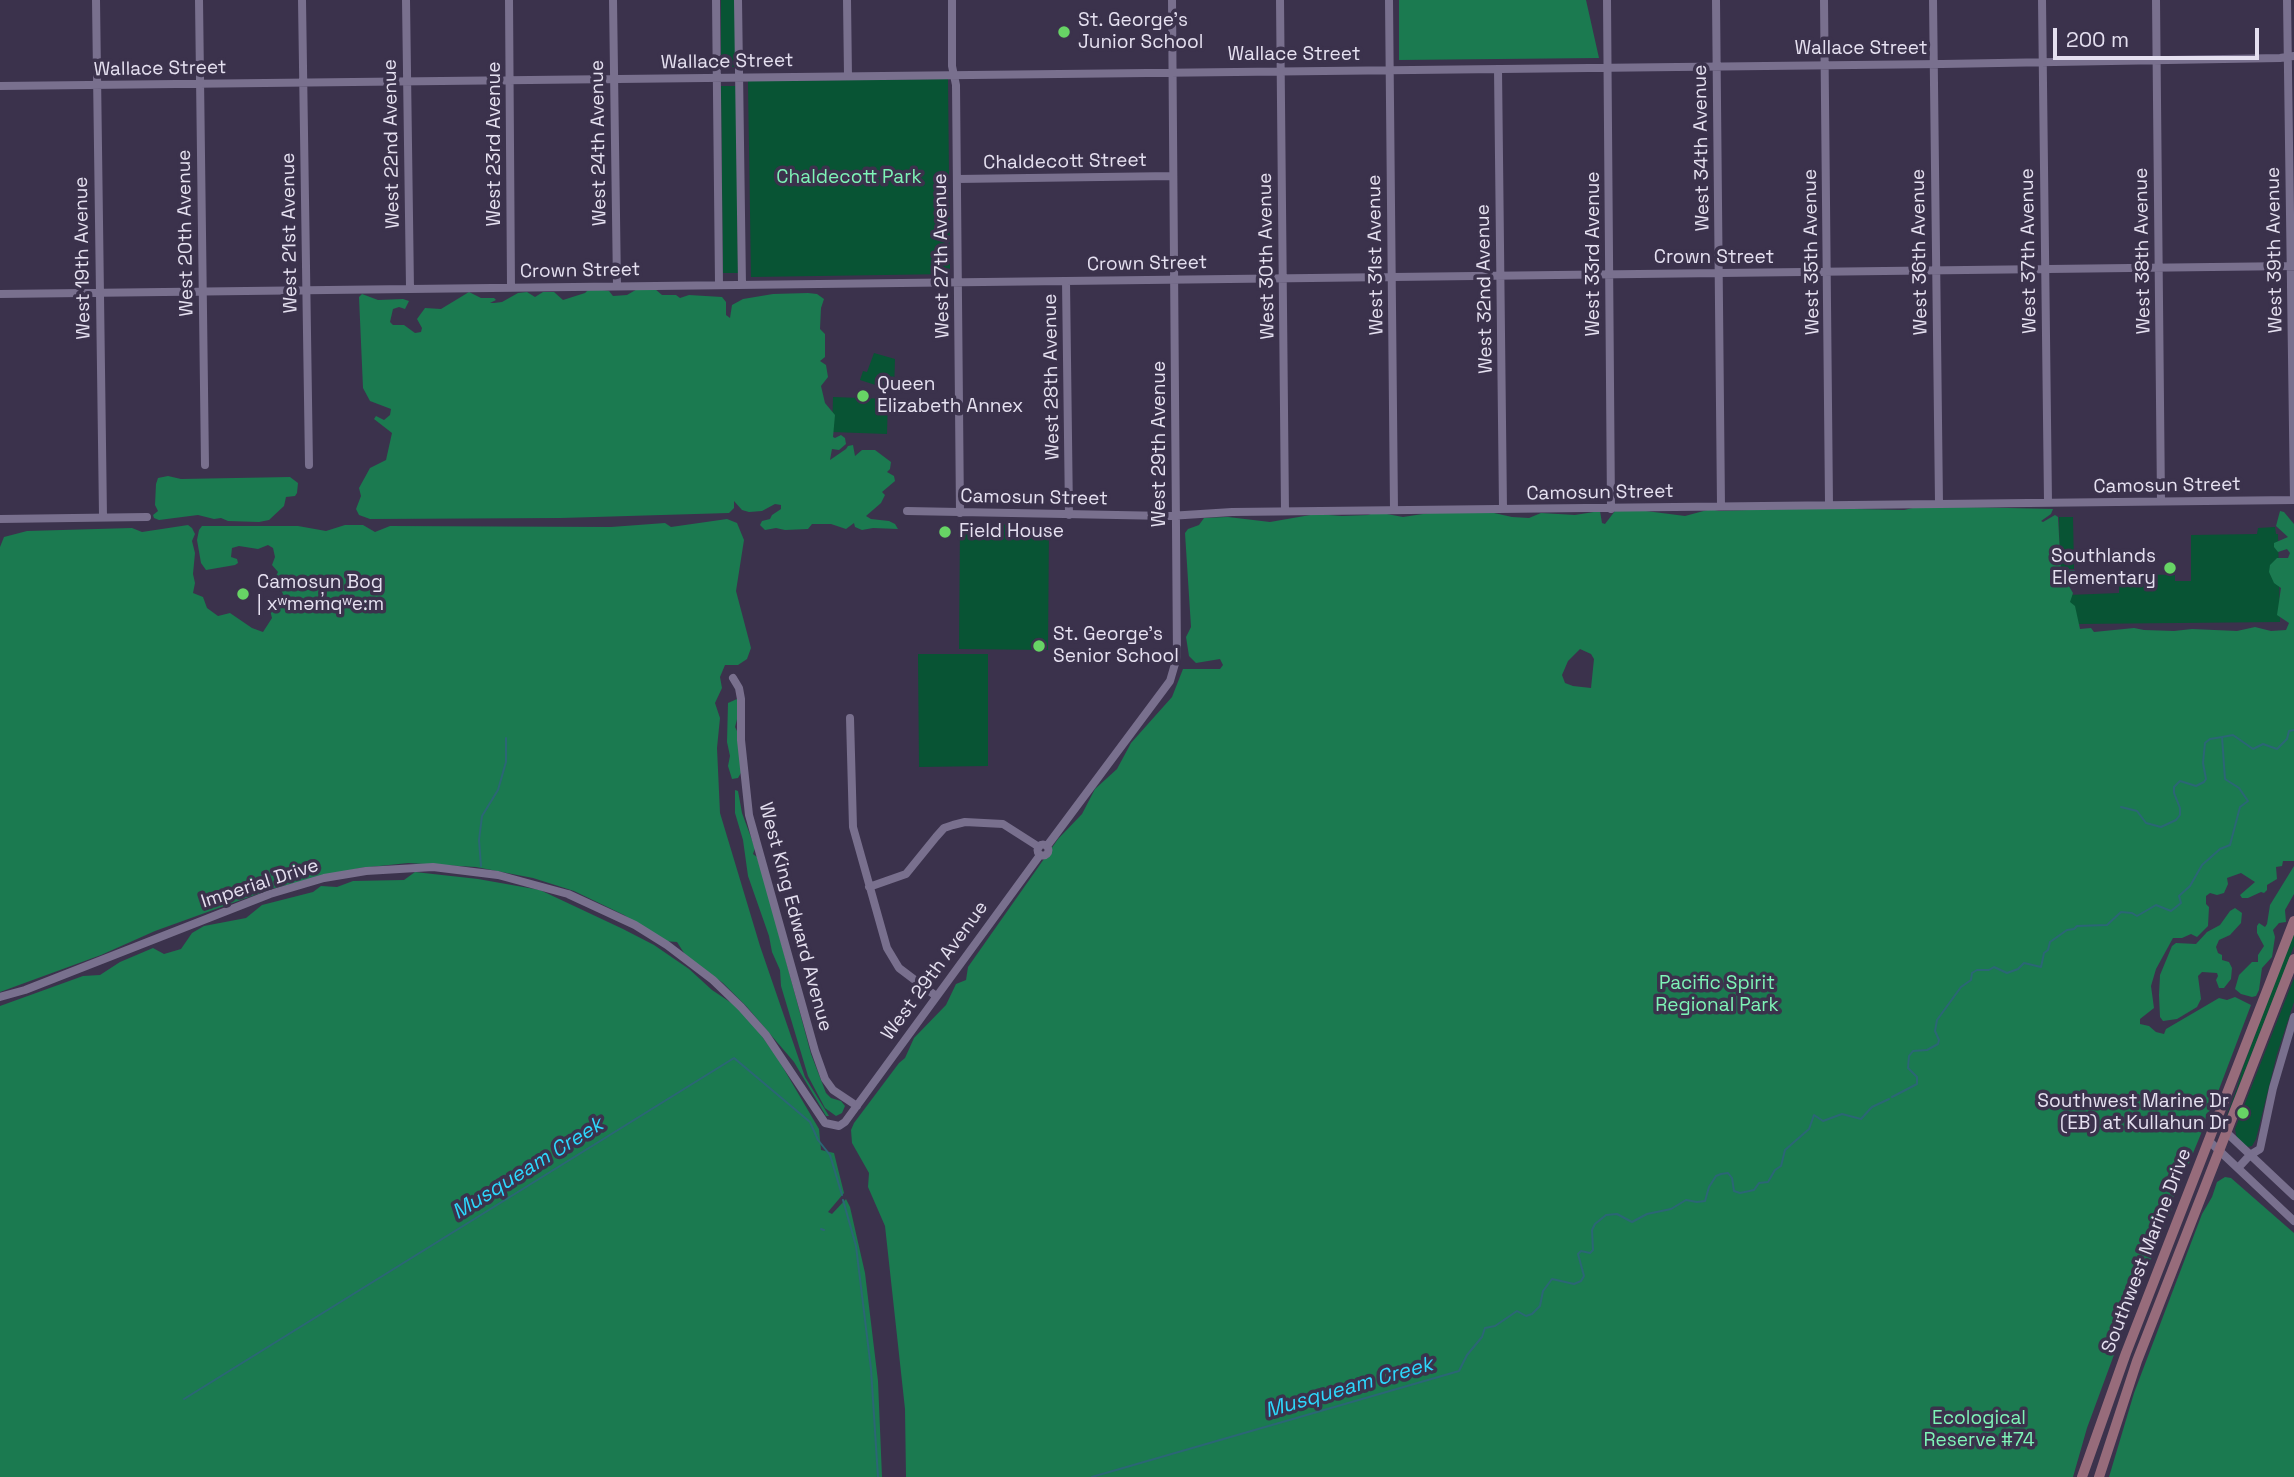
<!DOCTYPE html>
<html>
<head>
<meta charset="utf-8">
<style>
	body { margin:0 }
	#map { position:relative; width:2294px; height:1477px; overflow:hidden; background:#3b324c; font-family:"Space Grotesk",sans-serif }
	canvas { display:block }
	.scale { position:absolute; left:2053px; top:28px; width:206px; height:32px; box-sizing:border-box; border:4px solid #e5e0f0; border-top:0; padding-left:9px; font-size:21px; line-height:24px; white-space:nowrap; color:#e5e0f0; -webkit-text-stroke:5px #3b324c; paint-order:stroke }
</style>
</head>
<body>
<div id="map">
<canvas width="2294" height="1477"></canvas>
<div class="scale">200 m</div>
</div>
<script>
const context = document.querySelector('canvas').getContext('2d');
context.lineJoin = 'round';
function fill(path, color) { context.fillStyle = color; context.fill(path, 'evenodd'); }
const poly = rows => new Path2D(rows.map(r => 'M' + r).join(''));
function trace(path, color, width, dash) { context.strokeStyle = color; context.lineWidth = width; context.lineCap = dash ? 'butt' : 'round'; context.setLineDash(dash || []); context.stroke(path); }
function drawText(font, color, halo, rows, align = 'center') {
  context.font = font + ' "Space Grotesk",sans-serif'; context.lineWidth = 7; context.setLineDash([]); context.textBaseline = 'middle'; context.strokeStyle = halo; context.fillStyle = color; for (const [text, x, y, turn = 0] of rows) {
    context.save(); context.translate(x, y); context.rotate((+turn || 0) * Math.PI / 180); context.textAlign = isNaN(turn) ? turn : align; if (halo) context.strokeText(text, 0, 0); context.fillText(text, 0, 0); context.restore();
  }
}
fill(poly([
	[721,0,736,0,736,67,721,67],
	[948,79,950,274,751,277,748,81],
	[721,86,736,86,738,273,723,273],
	[874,353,895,359,894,391,860,380,863,371,867,372],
	[833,397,888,399,887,434,832,432],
	[2059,517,2073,517,2074,569,2060,569],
	[960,524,1049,525,1048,650,959,649],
	[2275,527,2276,534,2278,534,2280,622,2076,624,2070,607,2068,595,2119,593,2119,574,2175,575,2175,581,2191,581,2191,535,2257,534,2258,528],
	[918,654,988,654,988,766,919,767],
	[2294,932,2294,946,2220,1134,2237,1088,2243,1067],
	[2294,978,2294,1002,2277,1054,2256,1139,2252,1146,2247,1147,2237,1139,2235,1129]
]), '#085434');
fill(poly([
	[1399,0,1586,0,1599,58,1399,60],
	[590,288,609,291,613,296,627,295,639,288,655,289,662,295,676,295,680,298,689,295,722,297,726,302,726,315,730,318,732,305,743,299,773,294,808,293,817,294,824,299,821,308,820,329,825,334,825,357,820,361,826,365,828,377,821,386,825,403,835,415,833,437,835,438,841,435,845,438,846,444,839,450,832,449,830,460,846,449,848,446,853,445,855,456,862,450,875,450,891,462,890,469,887,472,894,476,895,481,882,492,885,495,881,503,866,516,871,519,889,521,895,524,898,529,873,528,862,530,855,527,854,523,846,529,831,524,812,524,808,529,785,530,776,528,765,530,760,525,762,521,770,519,772,515,781,509,781,505,775,504,762,511,749,512,742,510,734,501,734,508,729,513,561,518,370,519,359,515,356,509,361,496,359,488,370,468,386,460,392,433,374,419,376,416,384,420,390,415,391,409,370,401,363,388,359,297,362,294,378,300,403,299,409,301,405,309,399,307,393,309,390,322,393,325,404,325,415,333,421,332,422,328,417,319,425,308,441,309,469,292,481,298,494,298,496,300,490,303,494,303,502,302,518,293,527,292,535,297,543,292,554,292,563,300,585,293],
	[168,476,181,479,290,477,298,483,297,493,295,496,286,497,284,506,269,520,259,522,228,521,221,518,214,519,198,515,159,520,154,518,153,515,158,511,155,505,156,484,158,478],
	[1921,506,2053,509,2051,514,2041,521,2043,522,2055,515,2058,517,2061,572,2074,570,2078,573,2076,577,2072,573,2070,578,2064,578,2073,593,2070,602,2075,606,2080,629,2091,628,2094,632,2134,628,2144,630,2174,631,2192,629,2237,631,2255,627,2271,631,2286,630,2289,623,2277,615,2281,588,2274,583,2269,572,2270,565,2277,558,2288,558,2290,553,2287,549,2278,552,2274,547,2274,543,2288,537,2276,526,2280,511,2284,512,2294,524,2294,861,2283,861,2282,866,2276,867,2277,879,2267,885,2267,890,2264,893,2261,892,2248,898,2242,898,2240,895,2255,882,2241,873,2227,878,2228,884,2224,893,2217,895,2210,893,2206,896,2206,904,2209,907,2208,926,2197,937,2191,934,2182,938,2173,938,2156,969,2151,986,2154,1008,2140,1019,2140,1024,2149,1026,2156,1032,2164,1034,2166,1029,2219,998,2227,1000,2235,997,2251,1005,2218,1092,2209,1112,2206,1114,2205,1124,2189,1163,2172,1200,2172,1209,2136,1295,2087,1428,2073,1477,906,1477,905,1409,885,1226,868,1187,869,1173,852,1143,851,1130,854,1123,899,1063,905,1058,914,1038,946,1005,956,984,966,980,968,967,1058,839,1082,814,1095,789,1117,769,1131,743,1172,697,1183,669,1220,669,1223,665,1220,659,1196,663,1189,656,1186,637,1191,627,1185,533,1188,529,1199,525,1204,518,1228,517,1270,522,1316,514,1342,516,1368,515,1376,512,1403,517,1436,512,1485,511,1512,517,1529,518,1541,513,1575,515,1600,511,1602,523,1605,524,1615,511,1646,511,1685,516,1711,509,1719,511,1809,508,1904,510],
	[1580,649,1591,654,1594,659,1591,688,1573,686,1565,683,1562,675,1568,661],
	[727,519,737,523,744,540,736,591,751,648,747,659,738,665,725,665,720,677,722,688,715,703,720,718,717,748,720,813,760,946,805,1077,829,1116,826,1116,794,1062,747,1007,723,983,686,956,677,942,664,941,624,915,574,891,533,878,476,867,408,863,360,868,274,888,155,931,101,955,0,992,0,547,4,537,27,531,132,528,142,532,188,525,192,528,195,534,192,541,195,553,193,574,195,583,193,593,203,597,207,608,218,616,230,613,252,628,263,632,272,618,270,610,278,603,283,594,275,578,278,572,272,565,275,557,273,548,268,545,258,549,239,546,232,548,231,557,237,559,238,563,235,565,206,570,201,563,197,540,199,530,202,526,298,526,326,531,345,525,363,525,375,532,390,526,611,527,665,523,671,527],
	[737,699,741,704,735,727,739,735,742,771,738,778,732,779,728,766,730,756,727,742,728,703],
	[735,790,738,791,742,813,755,848,753,854,757,857,763,875,811,1054,826,1093,831,1098,841,1101,845,1106,842,1113,836,1116,825,1108,808,1076,781,986,780,970,772,952,769,936,748,876,743,840,735,813],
	[2294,866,2294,894,2285,910,2286,922,2279,923,2273,930,2275,937,2272,957,2262,968,2259,990,2256,996,2252,997,2241,994,2235,989,2239,975,2252,962,2258,962,2258,955,2264,946,2257,933,2257,926,2259,923,2265,927,2267,924,2270,905],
	[415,872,478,879,540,890,623,929,654,945,689,969,712,990,736,1006,759,1032,778,1059,819,1129,821,1150,834,1153,844,1193,828,1212,832,1214,846,1199,850,1207,865,1273,878,1381,882,1477,0,1477,0,1006,83,976,100,975,120,962,153,948,164,954,181,949,192,933,204,926,246,918,262,905,313,892,321,886,337,887,353,881,404,880],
	[2235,908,2242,913,2241,923,2230,935,2219,940,2216,947,2218,953,2222,955,2222,960,2229,962,2232,968,2231,979,2224,988,2219,988,2216,980,2218,976,2217,973,2202,972,2198,976,2201,999,2197,1007,2177,1019,2163,1021,2160,1017,2159,995,2160,975,2172,946,2176,943,2196,944,2207,932,2220,925,2230,911],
	[2225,1177,2231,1178,2294,1233,2294,1477,2109,1477,2134,1393,2202,1214,2212,1197,2217,1182]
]), '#1b7a50');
trace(poly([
	[2121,807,2137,811,2146,823,2161,827,2176,820,2180,815,2180,808,2174,793,2174,787,2180,781,2196,786,2204,782,2206,779,2203,763,2205,743,2210,739,2222,737],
	[481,866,479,840,482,816,498,790,506,762,506,738],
	[1892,1097,1917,1084,1917,1077,1908,1068,1909,1056,1913,1051,1927,1050,1938,1044,1939,1040,1935,1031,1937,1020,1961,987,1971,980,1972,973,1977,970,1989,970,1994,967,2007,973,2018,969,2024,963,2041,967,2044,953,2048,950,2050,942,2067,930,2074,929,2077,926,2107,925,2121,912,2132,913,2137,916,2156,905,2171,911,2181,903,2179,896,2190,886,2202,865,2220,849,2230,845,2240,807,2248,801,2239,788,2225,779,2222,737,2233,735,2253,749,2263,744,2277,749,2287,739,2289,731,2294,730],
	[843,1200,856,1246,871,1369,878,1477],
	[821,1229,824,1230],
	[184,1399,734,1058,810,1122,818,1140,830,1155,842,1195],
	[1092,1477,1459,1371,1467,1355,1482,1337,1485,1328,1495,1326,1517,1311,1526,1316,1532,1314,1540,1306,1543,1291,1552,1279,1574,1284,1581,1281,1584,1276,1578,1254,1581,1251,1590,1253,1593,1250,1592,1230,1595,1224,1606,1215,1617,1214,1632,1222,1647,1214,1671,1209,1686,1200,1697,1202,1705,1201,1709,1187,1716,1176,1721,1174,1728,1173,1732,1178,1734,1191,1740,1193,1754,1190,1759,1183,1768,1182,1775,1170,1781,1166,1785,1150,1809,1129,1814,1115,1823,1121,1842,1114,1861,1119,1872,1107,1889,1099]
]), '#2b6675', 2);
trace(poly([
	[96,0,103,516],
	[199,0,205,465],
	[302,0,309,465],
	[406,0,410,288],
	[509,0,511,287],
	[613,0,617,286],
	[716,0,719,284],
	[738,0,742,284],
	[847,0,848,76],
	[952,0,952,66,956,85,960,513],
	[1280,0,1285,511],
	[1389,0,1394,510],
	[1607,0,1611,509],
	[1716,0,1721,506],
	[1824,0,1829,504],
	[1933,0,1939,503],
	[2042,0,2048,502],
	[2156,0,2161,501],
	[2287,0,2294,500],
	[1498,69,1503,509],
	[0,86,1942,64,2280,58,2294,56],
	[957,179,1173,176],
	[1066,281,1069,515],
	[0,294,2294,266],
	[907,511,1169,516,1232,512,2294,500],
	[0,519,147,517],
	[733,678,739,688,741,699,741,740,749,815,815,1051,825,1079,833,1090,857,1106],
	[850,718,853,827,887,948,899,968,936,996],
	'1037.5 850a5.5 5.5 0 1 1 11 0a5.5 5.5 0 1 1-11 0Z',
	[1047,846,1170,681,1177,657,1172,0],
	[869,887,906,874,936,837,944,828,953,825,965,822,1003,824,1039,847],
	[0,997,25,990,270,894,324,878,366,871,433,867,498,875,568,894,635,925,667,945,713,980,741,1007,766,1035,825,1123,839,1126,845,1122,1040,855],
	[2226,1132,2294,1196],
	[2209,1141,2294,1221],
	[2238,1168,2250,1155,2260,1149,2273,1088,2294,1017]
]), '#79708e', 8);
trace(poly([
	[2082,1477,2126,1353,2294,921],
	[2099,1477,2137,1361,2294,959]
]), '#976c7b', 10);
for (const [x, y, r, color] of [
	[1064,32,7,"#67d465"],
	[863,396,7,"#67d465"],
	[945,532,7,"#67d465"],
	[2170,568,7,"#67d465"],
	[243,594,7,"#67d465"],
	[1039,646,7,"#67d465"],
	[2243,1113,7,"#67d465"]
]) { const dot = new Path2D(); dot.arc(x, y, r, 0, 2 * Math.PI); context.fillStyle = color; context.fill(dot); trace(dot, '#3b324c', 2.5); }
drawText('19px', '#e5e0f0', '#3b324c', [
	["St. George's",1078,21],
	["Junior School",1078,43],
	["Queen",877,385],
	["Elizabeth Annex",877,407],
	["Field House",959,532],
	["Southlands",2156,557,"right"],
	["Elementary",2156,579,"right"],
	["Camosun Bog",257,583],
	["| xʷməm̓qʷe:m",257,605],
	["St. George's",1053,635],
	["Senior School",1053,657],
	["Southwest Marine Dr",2229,1102,"right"],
	["(EB) at Kullahun Dr",2229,1124,"right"]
], 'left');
drawText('19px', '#e5e0f0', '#3b324c', [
	["Wallace Street",1861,49],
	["Wallace Street",1294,55],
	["Wallace Street",727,62,-1],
	["Wallace Street",160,69,-1],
	["West 24th Avenue",599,143,-91],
	["West 22nd Avenue",392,144,-91],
	["West 23rd Avenue",495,144,-90],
	["West 34th Avenue",1702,148,-91],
	["Chaldecott Street",1065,162,-1],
	["West 20th Avenue",186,233,-91],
	["West 21st Avenue",290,233,-91],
	["West 39th Avenue",2275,250,-91],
	["West 37th Avenue",2029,251,-91],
	["West 38th Avenue",2143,251,-91],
	["West 35th Avenue",1812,252,-91],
	["West 36th Avenue",1920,252,-91],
	["West 33rd Avenue",1594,254,-90],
	["West 31st Avenue",1376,255,-91],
	["West 27th Avenue",942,256,-91],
	["West 30th Avenue",1267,256,-91],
	["West 19th Avenue",83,258,-91],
	["Crown Street",1714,258],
	["Crown Street",1147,264,-1],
	["Crown Street",580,271,-1],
	["West 32nd Avenue",1485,289,-91],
	["West 28th Avenue",1052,377,-91],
	["West 29th Avenue",1160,444,-90],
	["Camosun Street",2167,486,-1],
	["Camosun Street",1600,493,-1],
	["Camosun Street",1034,498,1],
	["Imperial Drive",260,884,-18],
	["West King Edward Avenue",795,917,75],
	["West 29th Avenue",935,971,-54],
	["Southwest Marine Drive",2147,1251,-69]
]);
drawText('19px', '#7ef4b7', '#3b324c', [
	["Chaldecott Park",849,178],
	["Pacific Spirit",1717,984],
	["Regional Park",1717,1006],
	["Ecological",1979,1419],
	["Reserve #74",1979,1441]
]);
drawText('italic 21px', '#2cd8fd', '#3b324c', [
	["Musqueam Creek",528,1169,-32],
	["Musqueam Creek",1349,1388,-16]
]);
</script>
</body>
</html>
